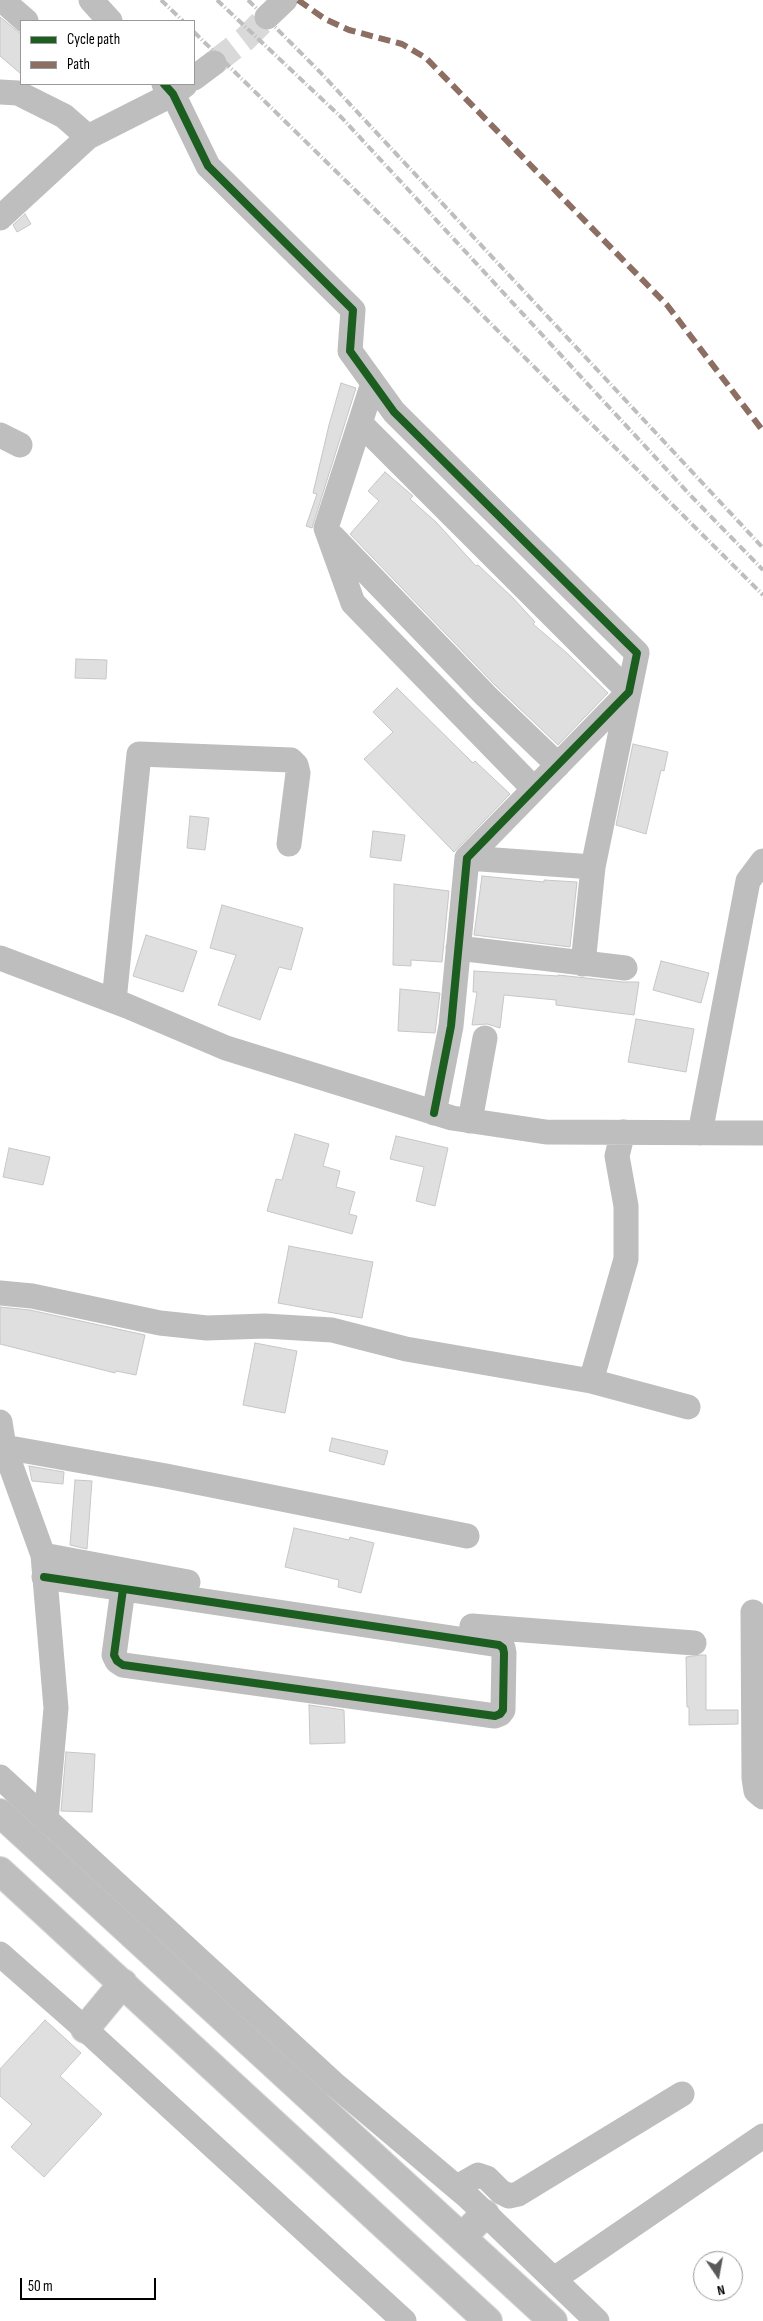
<!DOCTYPE html>
<html>
<head>
<meta charset="utf-8">
<style>
	body { margin:0 }
	#map { position:relative; width:763px; height:2321px; overflow:hidden; background:#fff; font-family:"Sofia Sans Condensed",sans-serif }
	canvas { display:block }
	.legend { position:absolute; left:20px; top:20px; width:175px; height:65px; box-sizing:border-box; background:#fff; border:1px solid #999; margin:0; padding:6px 9px; list-style:none; font-size:15px; color:#000 }
	.legend li { display:flex; align-items:center; gap:10px; height:25px }
	.legend b { width:25px; border:1px solid #999 }
	.north { position:absolute; left:693px; top:2251px; width:50px; height:50px; box-sizing:border-box; background:#fff; border:1px solid #999; border-radius:50%; rotate:168deg; font-size:14px; font-weight:700; line-height:20px; text-align:center; color:#000 }
	.north::after { content:''; display:block; margin:auto; width:18px; height:22px; background:#595959; clip-path:polygon(50% 0,100% 100%,50% 72%,0 100%) }
	.scale { position:absolute; left:20px; top:2278px; width:136px; height:22px; box-sizing:border-box; border:2px solid #000; border-top:0; padding-left:6px; font-size:15px; line-height:18px; white-space:nowrap; color:#000; -webkit-text-stroke:4px #fff; paint-order:stroke }
</style>
</head>
<body>
<div id="map">
<canvas width="763" height="2321"></canvas>
<ul class="legend">
<li><b style="height:6px;background:#1b5e20"></b>Cycle path</li>
<li><b style="height:6px;background:#8d6e63"></b>Path</li>
</ul>
<div class="north">N</div>
<div class="scale">50 m</div>
</div>
<script>
const context = document.querySelector('canvas').getContext('2d');
context.lineJoin = 'round';
function fill(path, color) { context.fillStyle = color; context.fill(path, 'evenodd'); }
const poly = rows => new Path2D(rows.map(r => 'M' + r).join(''));
function trace(path, color, width, dash) { context.strokeStyle = color; context.lineWidth = width; context.lineCap = dash ? 'butt' : 'round'; context.setLineDash(dash || []); context.stroke(path); }
const building = poly([
	[0,17,21,34,21,74,0,56,0,17],
	[25,214,31,224,17,232,13,225,25,214],
	[341,383,356,388,312,528,306,526,317,494,313,493,329,425,341,383],
	[385,472,413,496,410,499,436,522,476,566,478,565,513,598,535,622,533,624,568,654,608,693,558,745,496,686,350,534,379,501,368,491,385,472],
	[76,659,107,660,106,679,75,678,76,659],
	[397,688,473,763,475,761,510,794,454,852,364,759,393,732,373,712,397,688],
	[633,744,668,752,664,771,661,770,646,834,616,825,633,744],
	[190,816,209,818,205,850,187,848,190,816],
	[373,831,405,835,401,861,370,857,373,831],
	[482,876,544,882,544,880,577,882,570,947,474,935,482,876],
	[394,884,449,891,442,962,411,960,411,966,393,965,394,884],
	[222,905,303,928,291,970,279,967,260,1020,218,1005,236,955,210,948,222,905],
	[146,935,197,951,183,992,133,976,146,935],
	[661,961,709,973,701,1003,653,990,661,961],
	[474,971,558,976,558,975,623,982,639,982,634,1015,556,1005,556,1000,504,995,500,1028,487,1024,472,1025,477,992,473,992,474,971],
	[400,989,440,993,435,1033,398,1031,400,989],
	[636,1019,694,1029,686,1072,628,1062,636,1019],
	[295,1134,329,1144,323,1166,340,1171,336,1187,355,1192,349,1214,357,1216,352,1234,267,1211,276,1179,282,1180,295,1134],
	[396,1136,448,1148,435,1206,416,1201,424,1167,390,1159,396,1136],
	[9,1148,50,1157,43,1185,3,1177,9,1148],
	[289,1246,373,1262,362,1318,278,1303,289,1246],
	[0,1307,30,1310,145,1335,136,1375,116,1371,115,1373,0,1344,0,1307],
	[255,1343,297,1351,285,1413,243,1405,255,1343],
	[332,1438,388,1451,384,1465,329,1451,332,1438],
	[29,1466,64,1472,63,1484,32,1481,29,1466],
	[75,1480,92,1481,87,1549,70,1545,75,1480],
	[294,1528,349,1540,350,1537,374,1543,361,1593,338,1587,339,1580,285,1567,294,1528],
	[701,1655,706,1655,706,1710,738,1710,738,1724,689,1725,689,1707,687,1707,686,1657,701,1655],
	[309,1705,344,1710,345,1743,310,1744,309,1705],
	[66,1752,95,1754,92,1812,61,1811,66,1752],
	[45,2020,81,2053,60,2076,102,2114,44,2177,11,2147,32,2124,0,2096,0,2069,45,2020]
]);
fill(building, '#dfdfdf');
trace(building, '#c7c7c7', 1);
trace(poly([
	[214,63,245,39,267,17]
]), '#d9d9d9', 25, [25, 12]);
const major = poly([
	[0,1813,553,2321],
	[0,1871,488,2321],
	[85,2029,123,1983],
	[462,2237,485,2214]
]);
trace(major, '#dbdbdb', 30);
trace(poly([
	[2,0,26,21],
	[91,0,110,21],
	[267,17,285,0],
	[194,78,214,63],
	[164,84,173,94,208,166,353,310,350,351,394,412,637,653,629,692,467,858,451,1026,434,1113],
	[0,92,18,93,64,116,88,137],
	[0,218,88,137,173,94,185,85],
	[373,383,326,528,353,603,534,789],
	[360,423,629,692,593,867,467,858],
	[0,435,20,445],
	[333,537,486,696,558,765],
	[458,948,625,968],
	[0,958,127,1006,226,1048,452,1118,546,1132,763,1133],
	[583,964,593,867],
	[114,1001,139,754,291,760,296,765,298,773,289,844],
	[470,1121,485,1038],
	[700,1133,748,881,763,861],
	[0,1293,32,1296,160,1323,207,1328,265,1326,332,1330,406,1349,591,1381,688,1407],
	[591,1381,626,1259,626,1206,617,1156,623,1132],
	[0,1422,4,1447,43,1555,56,1708,46,1820],
	[4,1447,166,1476,467,1536],
	[43,1555,188,1582],
	[44,1577,499,1645,503,1648,504,1653,503,1710,500,1714,495,1716,123,1665,117,1661,114,1655,123,1589],
	[753,1612,754,1778,756,1791,763,1797],
	[472,1626,694,1643],
	[0,1777,333,2083,468,2197,597,2321],
	[0,1954,85,2029,404,2321],
	[457,2187,478,2175,487,2178,501,2192,509,2196,518,2194,682,2094],
	[554,2279,763,2136]
]), '#bebebe', 25);
trace(major, '#bebebe', 28);
trace(poly([
	[161,0,183,21],
	[217,0,342,118,692,497,763,570],
	[248,0,320,72,763,548],
	[194,32,457,290,763,595]
]), '#bebebe', 4, [8, 2.5, 1, 2.5]);
trace(poly([
	[298,0,325,19,349,30,402,44,426,58,667,305,763,431]
]), '#8d6e63', 6, [12, 6]);
trace(poly([
	[164,84,173,94,208,166,353,310,350,351,394,412,637,653,629,692,467,858,451,1026,434,1113],
	[44,1577,499,1645,503,1648,504,1653,503,1710,500,1714,495,1716,123,1665,117,1661,114,1655,123,1589]
]), '#1b5e20', 8);
</script>
</body>
</html>
